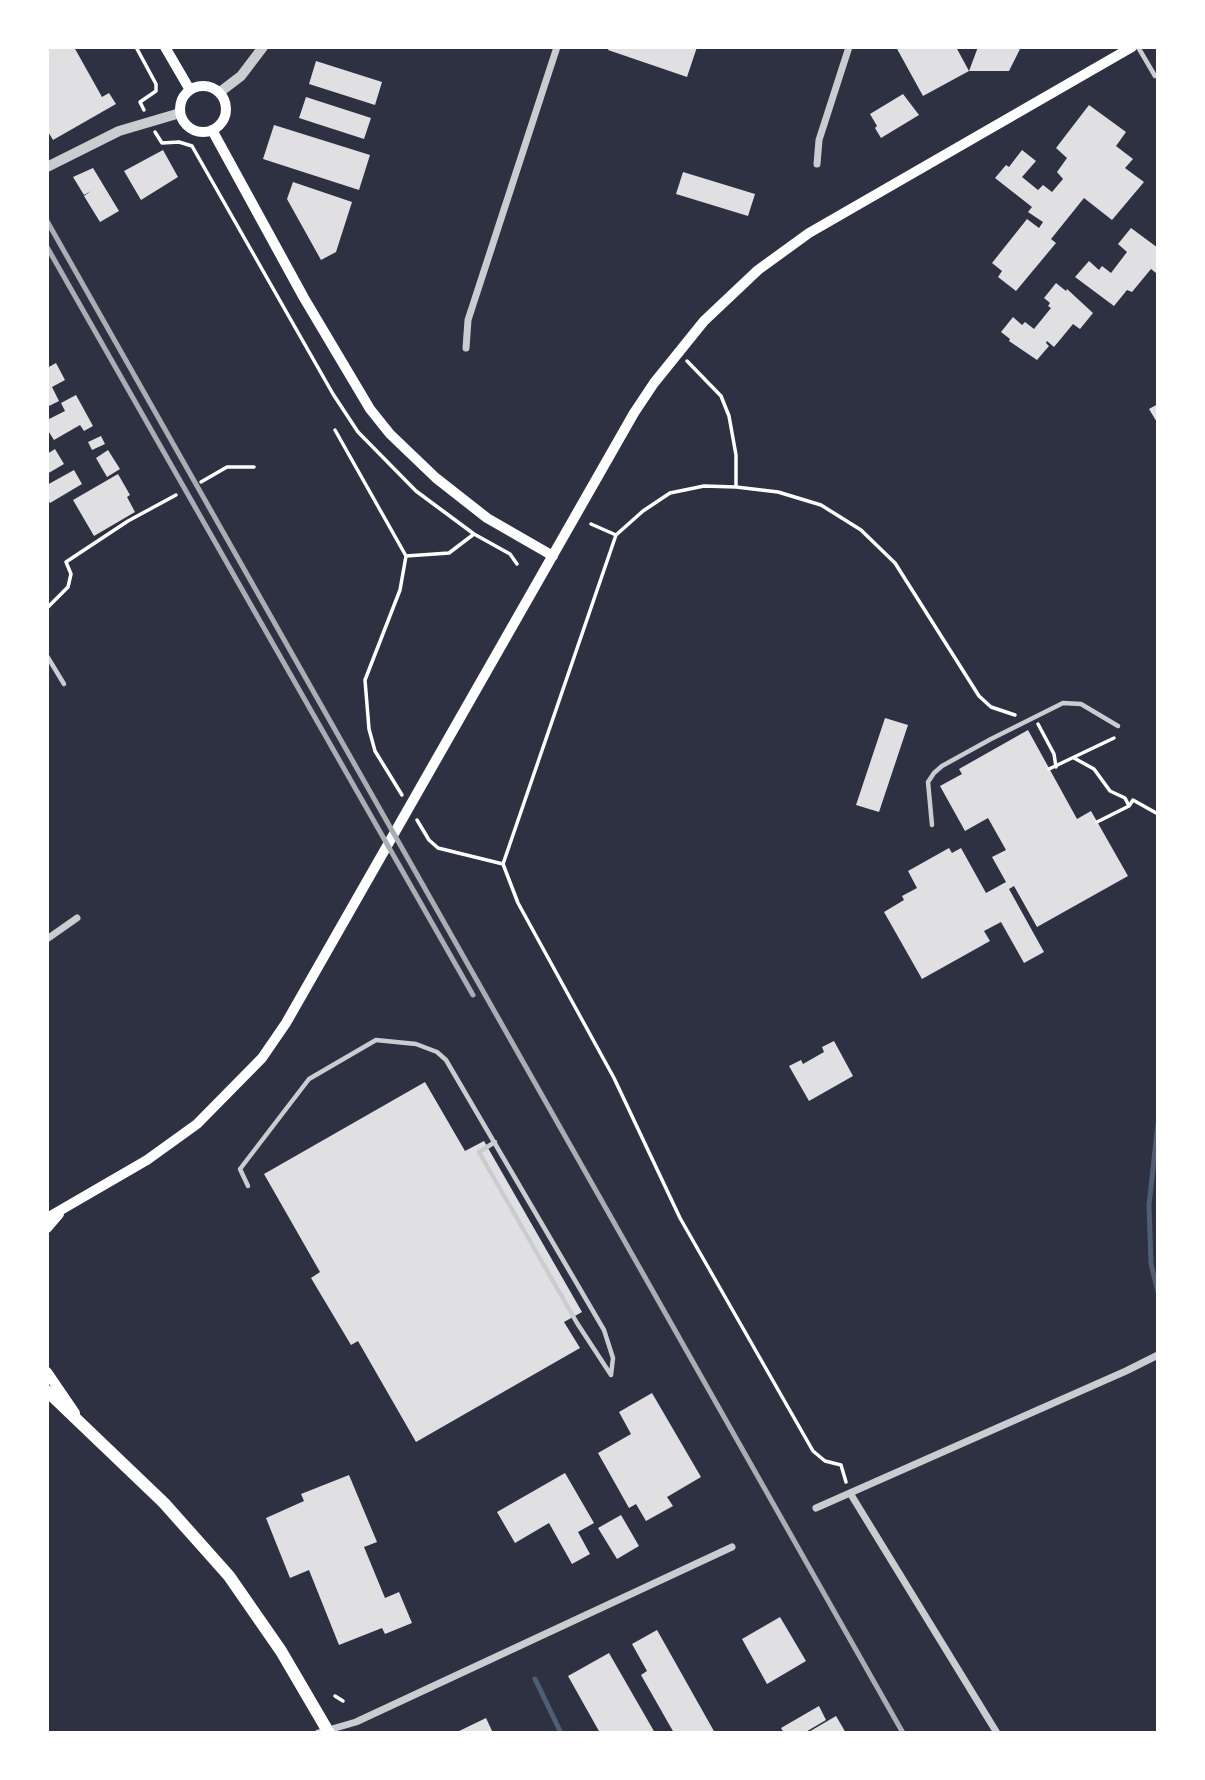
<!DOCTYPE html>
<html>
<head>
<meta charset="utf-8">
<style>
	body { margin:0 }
	#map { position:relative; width:1205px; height:1780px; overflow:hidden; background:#2d3142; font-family:Montserrat,sans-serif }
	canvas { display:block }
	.frame { position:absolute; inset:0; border:49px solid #fff; pointer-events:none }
</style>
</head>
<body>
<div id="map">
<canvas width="1205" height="1780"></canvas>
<div class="frame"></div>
</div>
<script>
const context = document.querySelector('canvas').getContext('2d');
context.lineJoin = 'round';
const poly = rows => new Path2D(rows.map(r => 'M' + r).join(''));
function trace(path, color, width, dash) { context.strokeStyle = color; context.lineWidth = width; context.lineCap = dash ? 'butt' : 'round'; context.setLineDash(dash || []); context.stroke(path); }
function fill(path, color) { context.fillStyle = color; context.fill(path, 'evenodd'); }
trace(poly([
	[1158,1123,1149,1205,1151,1264,1158,1292],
	[535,1679,561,1733]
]), '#4f5d75', 5);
fill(poly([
	[47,47,74,47,102,97,109,93,116,104,53,140,47,130],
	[609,47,697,47,687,77,608,50],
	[896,47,956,47,969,71,978,47,1021,47,1009,71,969,71,923,96],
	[316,61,382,82,375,105,309,84],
	[903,94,919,115,881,138,875,128,877,126,870,114],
	[306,97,371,118,364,139,299,118],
	[1089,105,1126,132,1116,146,1133,159,1125,168,1144,182,1112,220,1084,198,1051,239,1056,243,1016,291,998,277,1002,271,992,263,1027,219,1039,228,1043,222,1028,212,1032,207,995,178,1006,165,1009,167,1022,150,1036,161,1022,177,1038,190,1043,185,1052,192,1063,179,1057,172,1067,158,1056,148],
	[274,125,370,155,359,190,263,159],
	[163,150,178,177,141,200,124,171],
	[93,168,119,211,100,222,84,196,91,191,84,195,73,177],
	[683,172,755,194,748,216,676,194],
	[293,182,352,202,336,252,321,260,287,199],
	[1131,228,1158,248,1158,271,1156,273,1151,269,1132,292,1127,290,1114,306,1075,277,1089,261,1099,270,1102,266,1111,273,1127,252,1118,244],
	[1056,283,1066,291,1067,289,1093,313,1080,329,1073,324,1054,347,1047,341,1046,343,1049,346,1037,360,1009,341,1010,339,1001,332,1013,317,1022,325,1025,322,1034,329,1051,308,1048,306,1050,303,1044,298],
	[56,363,65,380,52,387,59,401,47,407,47,368],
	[76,395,93,426,84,431,80,425,54,440,47,429,47,420,65,411,61,403],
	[1158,404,1158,424,1149,409],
	[101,436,105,444,92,450,88,442],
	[55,449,64,464,47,474,47,454],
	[108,450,120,469,107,477,96,458],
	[74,470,82,484,50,503,47,499,47,485],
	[118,474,130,495,127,497,135,512,94,536,73,500],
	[885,718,908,725,879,812,856,805],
	[1028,730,1077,819,1091,811,1128,876,1037,927,1014,886,1009,889,1044,952,1024,963,1001,922,984,931,990,941,922,979,884,912,904,900,902,896,917,888,908,871,949,848,952,853,961,848,986,893,1006,882,992,857,1006,850,988,818,965,831,940,786,962,774,959,769],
	[834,1041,853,1076,809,1101,789,1066,801,1060,803,1064,824,1052,822,1047],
	[425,1082,465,1151,484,1141,582,1312,564,1322,580,1348,416,1442,358,1341,351,1345,311,1278,320,1272,264,1174],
	[652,1393,701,1477,667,1497,673,1506,646,1521,636,1504,629,1508,598,1453,631,1434,619,1412],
	[565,1473,594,1523,578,1532,590,1554,572,1564,549,1523,515,1543,497,1512],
	[349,1475,377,1542,364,1547,385,1598,399,1592,412,1623,385,1634,382,1628,339,1645,309,1570,290,1578,266,1518,304,1501,301,1494],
	[621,1515,639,1546,617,1559,598,1528],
	[780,1617,806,1661,767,1684,742,1639],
	[657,1630,715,1733,674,1733,641,1675,647,1671,632,1644],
	[609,1653,655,1733,600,1733,568,1676],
	[819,1706,826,1720,804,1733,784,1733,781,1728],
	[836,1716,846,1733,807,1733],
	[486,1718,493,1733,455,1733]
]), '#e0e0e3');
trace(poly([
	[136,47,156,84,156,91,140,102,144,110],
	[155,132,162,143,179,142,192,146,333,394,358,432,416,491,474,534,510,554,517,564],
	[687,361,721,396,729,416,736,455,736,487],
	[335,430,406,556],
	[201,482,227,467,254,467],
	[591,524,616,535],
	[47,608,68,587,71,574,66,562,128,521,176,495],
	[1038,724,1054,754,1056,767],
	[1074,758,1094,769,1110,791,1125,798,1129,806],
	[1049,769,1114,738],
	[402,795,375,751,369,729,365,680,400,590,406,556,449,553,474,534],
	[417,820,429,840,438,848,503,864],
	[1097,822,1129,806,1133,800,1158,814],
	[846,1482,841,1465,825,1461,813,1451,680,1218,614,1078,518,903,503,864,616,535,643,511,670,493,704,486,736,487,778,492,821,505,861,530,895,563,979,696,991,707,1015,715],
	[335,1696,343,1701]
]), '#fff', 3.5);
trace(poly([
	[1138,47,1155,76],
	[47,656,64,684],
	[932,825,928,782,934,773,942,766,991,739,1063,703,1081,704,1118,726],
	[495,1142,479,1152,577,1323,611,1375],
	[248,1186,240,1169,309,1079,376,1040,416,1044,437,1052,446,1060,604,1330,613,1358,611,1375]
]), '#caccd0', 4.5);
trace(poly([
	[817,164,819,140,849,47],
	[466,348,468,320,557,47],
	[47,939,77,918],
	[850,1493,997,1733],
	[816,1508,1126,1371,1158,1355],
	[318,1733,356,1722,732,1547]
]), '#caccd0', 7);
trace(poly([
	[220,92,241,76,263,47],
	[47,167,119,131,180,113]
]), '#caccd0', 10);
trace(poly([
	[165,47,190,90],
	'180 109a23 23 0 1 1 46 0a23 23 0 1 1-46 0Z',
	[212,130,304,298,370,409,390,434,436,478,487,518,553,556],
	[47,1218,147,1160,197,1124,262,1058,286,1023,634,413,654,383,704,321,758,270,809,233,1132,47],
	[47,1228,59,1214],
	[47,1372,75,1413]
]), '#fff', 10);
trace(poly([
	[47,1391,164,1503,229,1576,281,1651,329,1733]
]), '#fff', 12);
trace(poly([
	[47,221,903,1733],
	[47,247,473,995]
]), '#abadb3', 5);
</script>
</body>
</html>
